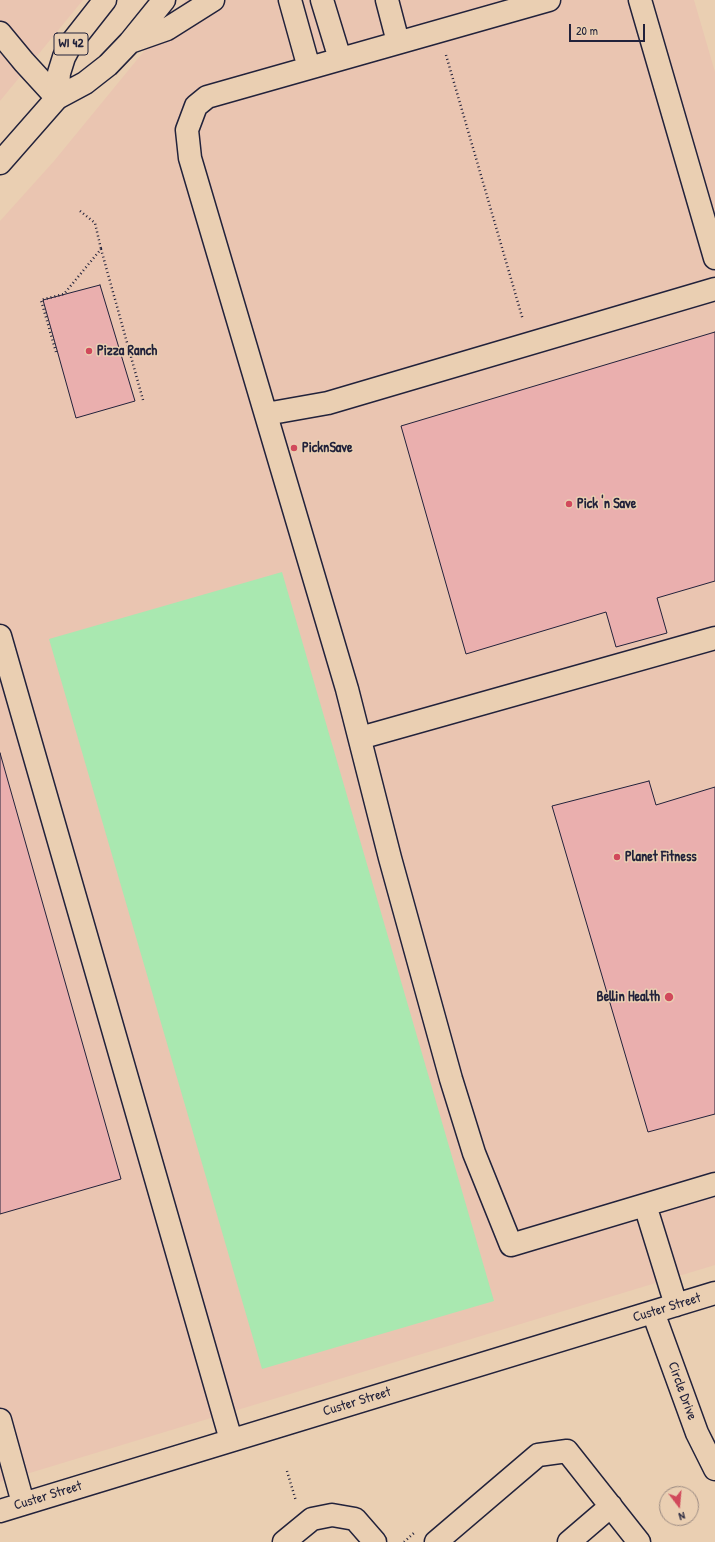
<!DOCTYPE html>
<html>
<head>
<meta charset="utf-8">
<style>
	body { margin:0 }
	#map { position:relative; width:715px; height:1542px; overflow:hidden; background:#eacfb2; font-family:"Patrick Hand",sans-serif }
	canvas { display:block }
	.north { position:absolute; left:659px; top:1486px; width:40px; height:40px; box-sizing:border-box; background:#eacfb2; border:1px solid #9a8a82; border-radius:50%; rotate:164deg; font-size:11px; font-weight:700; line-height:16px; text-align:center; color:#22223b }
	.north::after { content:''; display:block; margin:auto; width:14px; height:18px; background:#d1495b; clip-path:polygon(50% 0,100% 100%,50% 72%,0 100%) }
	.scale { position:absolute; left:569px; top:24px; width:76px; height:18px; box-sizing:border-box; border:2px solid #22223b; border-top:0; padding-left:5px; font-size:12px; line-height:14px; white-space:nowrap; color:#22223b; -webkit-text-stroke:3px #eacfb2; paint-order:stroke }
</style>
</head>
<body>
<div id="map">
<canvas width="715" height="1542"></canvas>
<div class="north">N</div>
<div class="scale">20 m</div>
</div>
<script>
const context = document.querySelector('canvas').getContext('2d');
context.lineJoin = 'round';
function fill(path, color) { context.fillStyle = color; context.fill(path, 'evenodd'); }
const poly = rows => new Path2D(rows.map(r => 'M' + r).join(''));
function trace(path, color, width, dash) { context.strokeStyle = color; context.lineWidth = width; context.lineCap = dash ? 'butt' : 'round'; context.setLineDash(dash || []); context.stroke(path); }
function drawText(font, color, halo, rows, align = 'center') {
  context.font = font + ' "Patrick Hand",sans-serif'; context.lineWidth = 3; context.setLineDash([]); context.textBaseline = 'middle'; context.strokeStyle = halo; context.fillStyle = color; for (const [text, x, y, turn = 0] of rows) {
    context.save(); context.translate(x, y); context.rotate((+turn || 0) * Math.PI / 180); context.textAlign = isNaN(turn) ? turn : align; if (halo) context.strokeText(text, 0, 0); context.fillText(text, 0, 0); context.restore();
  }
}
fill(poly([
	[0,0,83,0,0,101],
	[186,0,694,0,715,72,715,1265,0,1482,0,221,54,161]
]), '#eac5b1');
fill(poly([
	[282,572,494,1301,262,1369,49,639]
]), '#a9e8b0');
const building = poly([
	[100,285,135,401,76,418,43,300,100,285],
	[715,332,715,581,657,598,667,633,616,647,606,612,466,654,401,426,715,332],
	[0,753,121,1179,0,1214,0,753],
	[649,781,656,805,715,787,715,1114,648,1132,552,806,649,781]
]);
fill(building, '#eaafae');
trace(building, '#22223b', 1);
const minor = poly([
	[290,0,309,68],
	[322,0,340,59],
	[387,0,398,42],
	[549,0,207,97,196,106,187,130,190,158,347,689,390,858,451,1079,474,1153,511,1245,715,1184],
	[640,0,715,258],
	[0,33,24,62,57,98],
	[266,414,328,403,715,289],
	[0,636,231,1440],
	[360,738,715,638],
	[645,1205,676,1305],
	[653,1312,697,1433,715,1469],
	[0,1420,23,1503],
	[0,1511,715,1293],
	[284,1542,312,1519,332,1515,355,1519,375,1542],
	[436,1542,538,1455,567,1451,639,1542],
	[569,1542,611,1506]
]);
const major = poly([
	[130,42,167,29,213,0],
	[57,98,59,73,64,57,72,42,105,0],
	[0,163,57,98,85,83,108,65,130,42,164,0]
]);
trace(minor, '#22223b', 25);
trace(major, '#22223b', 25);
trace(poly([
	[446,55,523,320],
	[80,211,95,223,101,249],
	[56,352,41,300,64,294,101,249,143,400],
	[287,1471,296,1501],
	[404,1542,414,1533]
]), '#22223b', 2.5, [1, 3]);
trace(minor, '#eacfb2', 22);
trace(major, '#eacfb2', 22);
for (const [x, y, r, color] of [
	[89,351,4,"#d1495b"],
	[294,448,4,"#d1495b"],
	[569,504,4,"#d1495b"],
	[617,857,4,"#d1495b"],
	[669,997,5,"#d1495b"]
]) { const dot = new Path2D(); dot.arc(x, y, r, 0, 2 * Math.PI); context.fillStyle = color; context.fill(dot); trace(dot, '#eacfb2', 1.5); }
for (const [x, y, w] of [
	[71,44,34]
]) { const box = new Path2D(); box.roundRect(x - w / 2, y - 11, w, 22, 3); context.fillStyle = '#eacfb2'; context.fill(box); trace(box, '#22223b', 1); }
drawText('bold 13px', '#22223b', null, [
	["WI 42",71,44]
]);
drawText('bold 14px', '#22223b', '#eacfb2', [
	["Pizza Ranch",97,351],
	["PicknSave",302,448],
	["Pick 'n Save",577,504],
	["Planet Fitness",625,857],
	["Bellin Health",660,997,"right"]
], 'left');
drawText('14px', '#22223b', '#eacfb2', [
	["Custer Street",667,1308,-17],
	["Circle Drive",682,1391,70],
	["Custer Street",357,1402,-17],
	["Custer Street",48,1496,-17]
]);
</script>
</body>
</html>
